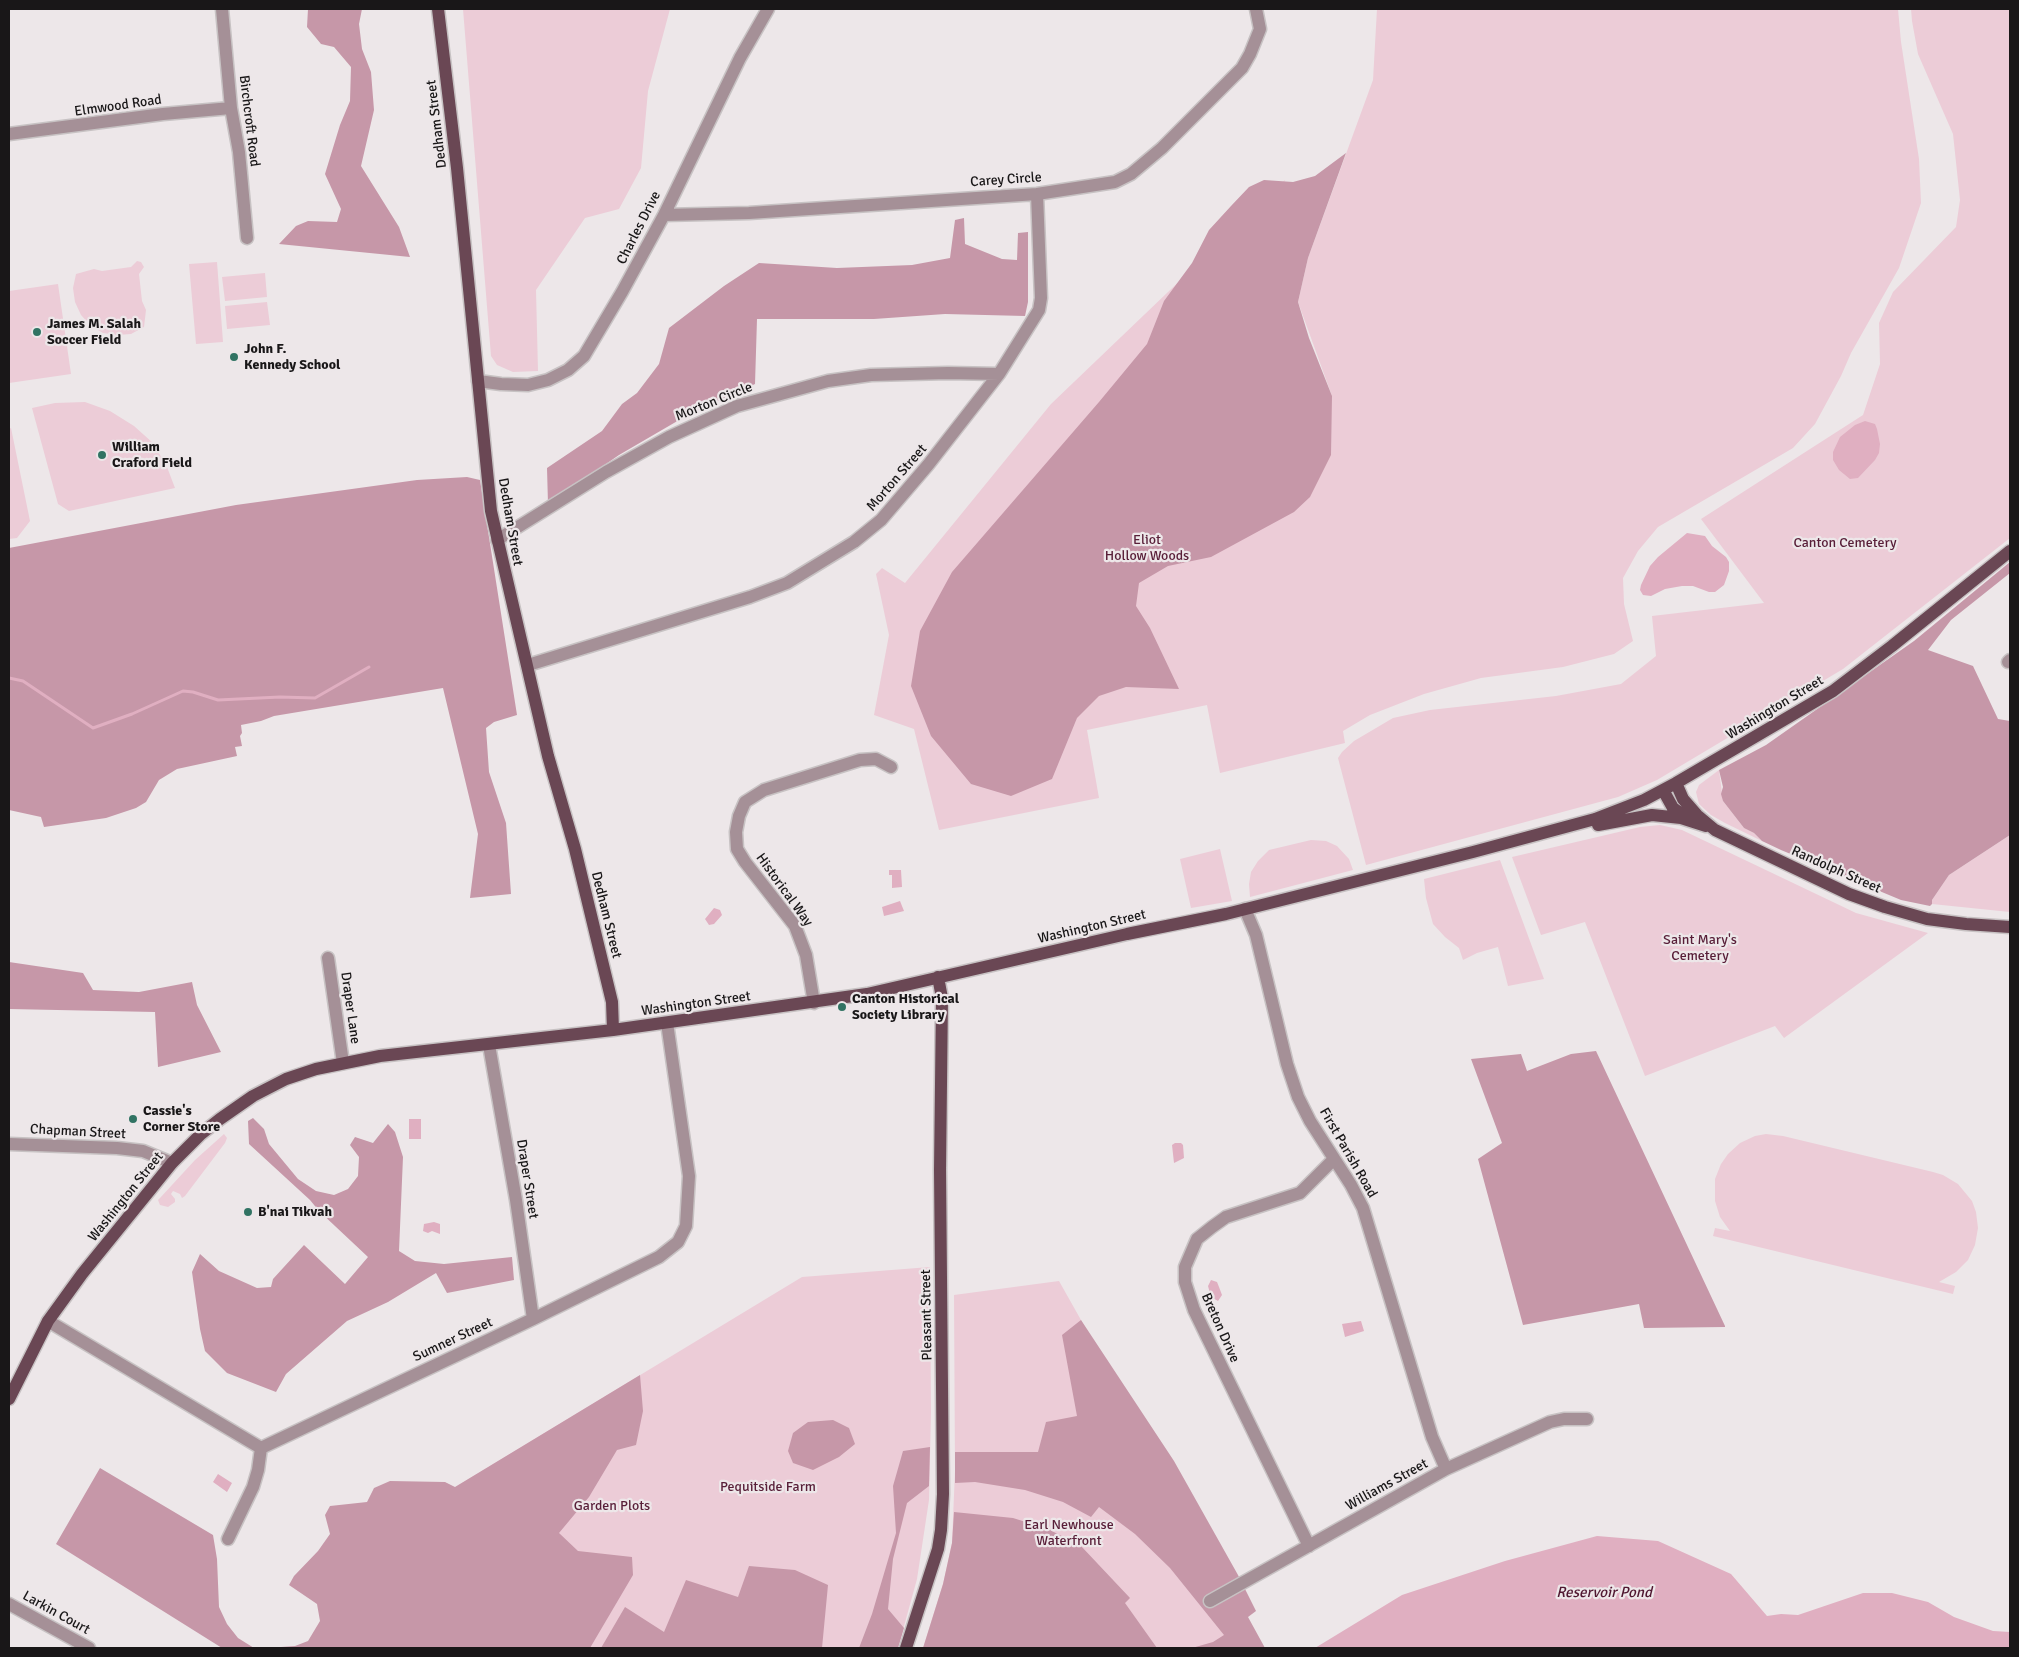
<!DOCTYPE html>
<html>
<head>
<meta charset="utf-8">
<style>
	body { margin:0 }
	#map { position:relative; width:2019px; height:1657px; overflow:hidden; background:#ede7e9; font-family:Signika,sans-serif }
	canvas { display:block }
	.frame { position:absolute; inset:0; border:10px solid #191718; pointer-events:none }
</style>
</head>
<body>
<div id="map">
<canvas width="2019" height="1657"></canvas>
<div class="frame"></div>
</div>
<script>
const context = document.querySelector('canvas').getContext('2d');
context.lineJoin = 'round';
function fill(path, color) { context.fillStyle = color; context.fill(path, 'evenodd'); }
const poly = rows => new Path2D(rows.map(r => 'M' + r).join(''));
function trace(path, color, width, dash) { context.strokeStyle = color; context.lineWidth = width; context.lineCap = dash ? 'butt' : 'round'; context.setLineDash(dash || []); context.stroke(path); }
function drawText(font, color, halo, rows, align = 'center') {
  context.font = font + ' Signika,sans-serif'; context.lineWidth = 4.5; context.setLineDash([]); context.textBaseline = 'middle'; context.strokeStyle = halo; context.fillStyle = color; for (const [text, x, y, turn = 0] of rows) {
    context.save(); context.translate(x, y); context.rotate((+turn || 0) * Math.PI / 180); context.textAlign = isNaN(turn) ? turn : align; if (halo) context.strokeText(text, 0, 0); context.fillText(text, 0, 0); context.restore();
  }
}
fill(poly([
	[463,9,670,9,648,91,641,168,619,209,585,218,536,290,538,371,513,372,497,365,491,356],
	[1377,9,1898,9,1901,42,1919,159,1921,203,1899,268,1851,353,1841,376,1815,424,1793,448,1658,527,1638,551,1623,578,1624,604,1633,641,1614,654,1563,667,1481,678,1424,694,1370,715,1343,731,1345,743,1220,773,1207,705,1087,730,1099,798,939,830,914,729,874,715,889,635,876,574,882,568,905,583,1051,404,1285,180,1256,280,1332,396,1298,302,1308,258,1373,80],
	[1911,9,2010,9,2010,538,1843,669,1657,780,1618,797,1366,865,1338,758,1342,752,1354,741,1393,718,1430,710,1556,696,1621,684,1656,656,1652,616,1764,603,1701,519,1863,415,1880,364,1879,323,1893,292,1956,227,1960,200,1953,134,1918,54,1912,21],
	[137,261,141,262,144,267,139,274,142,301,146,310,144,327,131,334,117,335,103,333,91,326,81,315,75,302,73,288,76,274,94,269,102,271,131,267],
	[217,262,223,342,196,344,189,264],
	[265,273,267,297,225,301,222,277],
	[58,284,71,374,9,383,9,291],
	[267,302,270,325,227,329,225,306],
	[85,402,110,411,134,426,153,443,167,467,175,488,69,511,58,504,32,408,55,403],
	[11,428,30,521,17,538,9,539,9,429],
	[1719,770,1723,801,1744,828,1754,833,1762,841,1725,823,1711,815,1699,804,1696,792,1699,785],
	[1660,825,1682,830,1856,913,1928,933,1784,1038,1775,1026,1645,1076,1585,922,1541,935,1512,857,1640,827],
	[2010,835,2010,912,1932,904,1932,900,1949,875],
	[1311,840,1326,841,1337,846,1349,859,1353,870,1250,897,1249,884,1251,872,1258,861,1269,850],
	[1220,849,1232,901,1191,908,1180,859],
	[1500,860,1544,979,1508,986,1498,947,1477,953,1463,960,1459,948,1445,937,1433,924,1426,898,1424,879],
	[224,1134,227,1138,225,1143,185,1196,182,1198,180,1194,173,1191,171,1194,175,1199,175,1202,168,1207,160,1205,158,1200,160,1198,195,1160],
	[1766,1134,1783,1136,1933,1172,1943,1175,1958,1184,1972,1201,1976,1212,1978,1228,1975,1245,1968,1260,1956,1272,1939,1282,1955,1286,1953,1294,1713,1236,1715,1228,1730,1231,1720,1217,1715,1201,1715,1179,1721,1164,1728,1154,1740,1143,1755,1136],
	[930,1267,931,1412,929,1500,917,1579,898,1648,349,1648,396,1523,802,1277],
	[1059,1281,1236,1595,1231,1648,923,1648,943,1584,952,1543,955,1471,954,1295]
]), '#ecccd7');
fill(poly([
	[308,9,362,9,359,24,362,49,371,72,374,110,361,166,399,227,410,257,279,244,296,226,308,221,337,222,341,209,325,174,340,125,350,101,351,67,334,47,321,44,307,27],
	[1346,153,1308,258,1298,302,1309,338,1332,396,1331,455,1310,497,1294,512,1211,557,1168,566,1139,583,1136,606,1150,628,1179,689,1126,687,1099,696,1077,718,1052,779,1011,796,971,784,931,736,911,686,920,631,952,572,1099,402,1147,344,1164,301,1192,263,1209,230,1231,206,1249,187,1264,180,1293,182,1315,176],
	[964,218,965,244,1002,259,1017,260,1018,233,1028,232,1028,302,1025,316,945,314,874,319,757,319,755,384,686,416,619,455,548,504,547,468,602,431,622,404,637,393,659,364,669,328,724,286,759,263,837,268,912,265,950,258,955,220],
	[467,477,480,480,517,715,494,722,486,728,489,772,506,823,511,894,470,898,478,834,443,688,274,716,261,721,241,725,242,733,240,736,242,746,235,747,237,756,177,769,159,780,146,802,136,808,106,818,44,827,41,817,9,810,9,548,236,505,417,480],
	[2010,562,2010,573,1951,620,1928,650,1973,666,1998,719,2010,721,2010,835,1949,875,1932,900,1932,904,1930,906,1901,900,1781,850,1762,841,1754,833,1744,828,1723,801,1721,794,1723,787,1719,770,1766,745,1914,641],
	[9,962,83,973,93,990,139,992,192,982,197,1005,221,1052,158,1067,155,1012,9,1009],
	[1596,1051,1725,1326,1725,1327,1644,1328,1639,1304,1523,1325,1478,1159,1502,1143,1471,1059,1521,1054,1527,1071,1571,1054],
	[253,1118,264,1129,269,1144,298,1179,316,1191,334,1195,348,1189,358,1176,359,1157,350,1145,355,1137,373,1143,388,1124,395,1132,403,1157,399,1251,415,1261,444,1264,512,1257,514,1280,447,1293,436,1273,388,1302,347,1321,286,1374,276,1392,227,1373,205,1351,200,1329,192,1272,200,1254,219,1271,257,1288,271,1287,273,1279,304,1245,345,1284,368,1257,319,1211,310,1200,249,1144,248,1121],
	[1081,1320,1174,1461,1238,1575,1256,1611,1248,1617,1265,1648,1192,1648,1213,1642,1224,1635,1170,1568,1135,1534,1099,1507,1091,1517,1063,1502,1025,1490,975,1482,955,1483,955,1452,1038,1452,1046,1422,1077,1416,1062,1335],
	[640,1375,643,1411,636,1445,617,1450,589,1497,559,1533,578,1551,632,1557,633,1575,590,1648,267,1648,295,1646,308,1641,320,1621,317,1604,289,1585,294,1576,318,1551,330,1534,325,1515,330,1506,367,1502,374,1488,390,1481,445,1482,455,1487],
	[833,1420,849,1428,855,1444,839,1457,813,1470,793,1463,788,1451,793,1433,808,1422],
	[930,1447,929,1486,907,1503,893,1559,888,1609,904,1628,898,1648,859,1648,872,1614,896,1533,893,1486,903,1451],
	[100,1468,213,1535,217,1559,219,1607,227,1624,238,1638,254,1648,222,1648,56,1544],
	[954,1512,1013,1518,1048,1529,1081,1546,1130,1598,1125,1603,1157,1648,923,1648,943,1584,952,1543],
	[749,1566,795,1570,828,1585,822,1648,601,1648,625,1607,664,1632,686,1580,738,1597]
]), '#c697a8');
fill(poly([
	[1865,421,1875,424,1877,429,1880,444,1879,453,1875,460,1858,478,1850,479,1839,470,1833,460,1833,452,1840,437,1855,425],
	[1687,533,1705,536,1712,546,1726,557,1729,562,1729,571,1724,585,1715,592,1709,592,1693,586,1682,586,1665,589,1651,596,1643,595,1640,590,1641,585,1650,566,1658,557],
	[889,870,901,870,902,887,892,888,892,875,889,875],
	[900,901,904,911,884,916,882,907],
	[714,908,720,910,722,915,714,924,709,925,705,919],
	[409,1119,421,1119,421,1139,409,1139],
	[1175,1143,1181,1143,1183,1145,1184,1158,1174,1163,1172,1145],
	[434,1222,440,1224,440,1234,432,1231,428,1233,423,1231,424,1224],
	[1211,1280,1217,1282,1219,1287,1222,1295,1218,1301,1211,1297,1208,1286],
	[1361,1321,1364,1331,1345,1337,1342,1324],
	[218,1474,232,1483,227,1492,213,1482],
	[1597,1536,1658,1541,1731,1574,1767,1616,1781,1614,1798,1615,1863,1593,1892,1593,1928,1602,1954,1617,1993,1631,2010,1632,2010,1648,1315,1648,1402,1595,1505,1561]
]), '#e0afc1');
trace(poly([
	[9,678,23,681,93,728,132,714,183,691,193,692,218,700,280,697,315,698,369,667]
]), '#e0afc1', 3);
const minor = poly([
	[222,9,231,108,239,152,247,238],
	[9,134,163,114,231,108],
	[664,215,749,213,1037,194,1115,182,1131,174,1162,148,1242,68,1250,54,1260,29,1256,9],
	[478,381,501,384,528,385,548,380,568,370,584,356,622,292,664,215,740,58,768,9],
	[497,540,606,472,669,437,737,406,828,381,871,375,948,373,999,374],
	[2008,662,2010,660],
	[528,665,750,597,787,583,854,542,881,520,928,465,999,374,1039,310,1041,298,1037,194],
	[1245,909,1256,935,1287,1064,1298,1097,1310,1121,1351,1185,1363,1208,1432,1437,1446,1469],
	[328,958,343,1063],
	[814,1003,806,955,795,926,745,862,737,849,736,832,739,816,745,802,764,790,860,760,876,759,891,767],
	[489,1045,516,1200,533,1319],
	[9,1144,117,1148,143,1151,172,1163],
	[48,1321,261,1448,533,1319,659,1257,678,1242,686,1226,689,1176,667,1023],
	[228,1539,253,1487,258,1470,261,1448],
	[1309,1546,1194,1310,1185,1282,1185,1267,1197,1239,1212,1227,1226,1217,1300,1193,1334,1159],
	[1210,1601,1446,1469,1550,1422,1564,1419,1587,1419],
	[9,1604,89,1648]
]);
const major = poly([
	[438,9,457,168,491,511,548,756,575,849,612,1002,613,1030],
	[1676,783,1683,799,1697,815,1715,830,1849,894,1885,907,1927,919,1966,924,2010,927],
	[1663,790,1673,808,1687,818],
	[1598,825,1652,815,1681,818,1706,826],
	[9,1399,48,1321,82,1274,172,1163,201,1134,220,1119,253,1096,286,1079,316,1069,380,1056,613,1030,867,994,1127,934,1226,914,1473,852,1595,819,1644,800,1676,783,1833,691,1892,646,2010,551],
	[906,1648,938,1549,941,1530,943,1494,940,1170,942,998,938,977]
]);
trace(minor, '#c7c2c3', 15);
trace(major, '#c7c2c3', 15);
trace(minor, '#a59097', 12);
trace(major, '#6a4754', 12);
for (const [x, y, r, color] of [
	[37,332,5,"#317363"],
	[234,357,5,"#317363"],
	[102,455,5,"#317363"],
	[842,1007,5,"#317363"],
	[133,1119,5,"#317363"],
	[248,1212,5,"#317363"]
]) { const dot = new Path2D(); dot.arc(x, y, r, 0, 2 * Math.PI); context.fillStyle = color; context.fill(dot); trace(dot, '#ede7e9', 2); }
drawText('14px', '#191718', '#ede7e9', [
	["Elmwood Road",118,106,-8],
	["Birchcroft Road",249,121,83],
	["Dedham Street",437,124,-97],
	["Carey Circle",1006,180,-4],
	["Charles Drive",639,228,-63],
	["Morton Circle",714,402,-22],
	["Morton Street",897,478,-49],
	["Dedham Street",510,522,80],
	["Washington Street",1775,708,-31],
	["Randolph Street",1836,870,24],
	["Historical Way",784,890,54],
	["Dedham Street",606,915,76],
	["Washington Street",1092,927,-13],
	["Washington Street",696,1004,-8],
	["Draper Lane",350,1008,82],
	["Chapman Street",78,1132,3],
	["First Parish Road",1348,1153,60],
	["Draper Street",527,1179,81],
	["Washington Street",126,1197,-51],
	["Pleasant Street",927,1315,-91],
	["Breton Drive",1220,1328,66],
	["Sumner Street",453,1340,-25],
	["Williams Street",1387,1485,-29],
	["Larkin Court",56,1613,29]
]);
drawText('bold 14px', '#191718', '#ede7e9', [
	["James M. Salah",47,324],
	["Soccer Field",47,340],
	["John F.",244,349],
	["Kennedy School",244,365],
	["William",112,447],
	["Craford Field",112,463],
	["Canton Historical",852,999],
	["Society Library",852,1015],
	["Cassie's",143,1111],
	["Corner Store",143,1127],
	["B'nai Tikvah",258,1212]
], 'left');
drawText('14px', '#581e38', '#ede7e9', [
	["Eliot",1147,540],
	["Hollow Woods",1147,556],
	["Canton Cemetery",1845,543],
	["Saint Mary's",1700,940],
	["Cemetery",1700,956],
	["Pequitside Farm",768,1487],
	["Garden Plots",612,1506],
	["Earl Newhouse",1069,1525],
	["Waterfront",1069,1541]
]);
drawText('italic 15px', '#501731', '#ede7e9', [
	["Reservoir Pond",1604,1593]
]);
</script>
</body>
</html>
